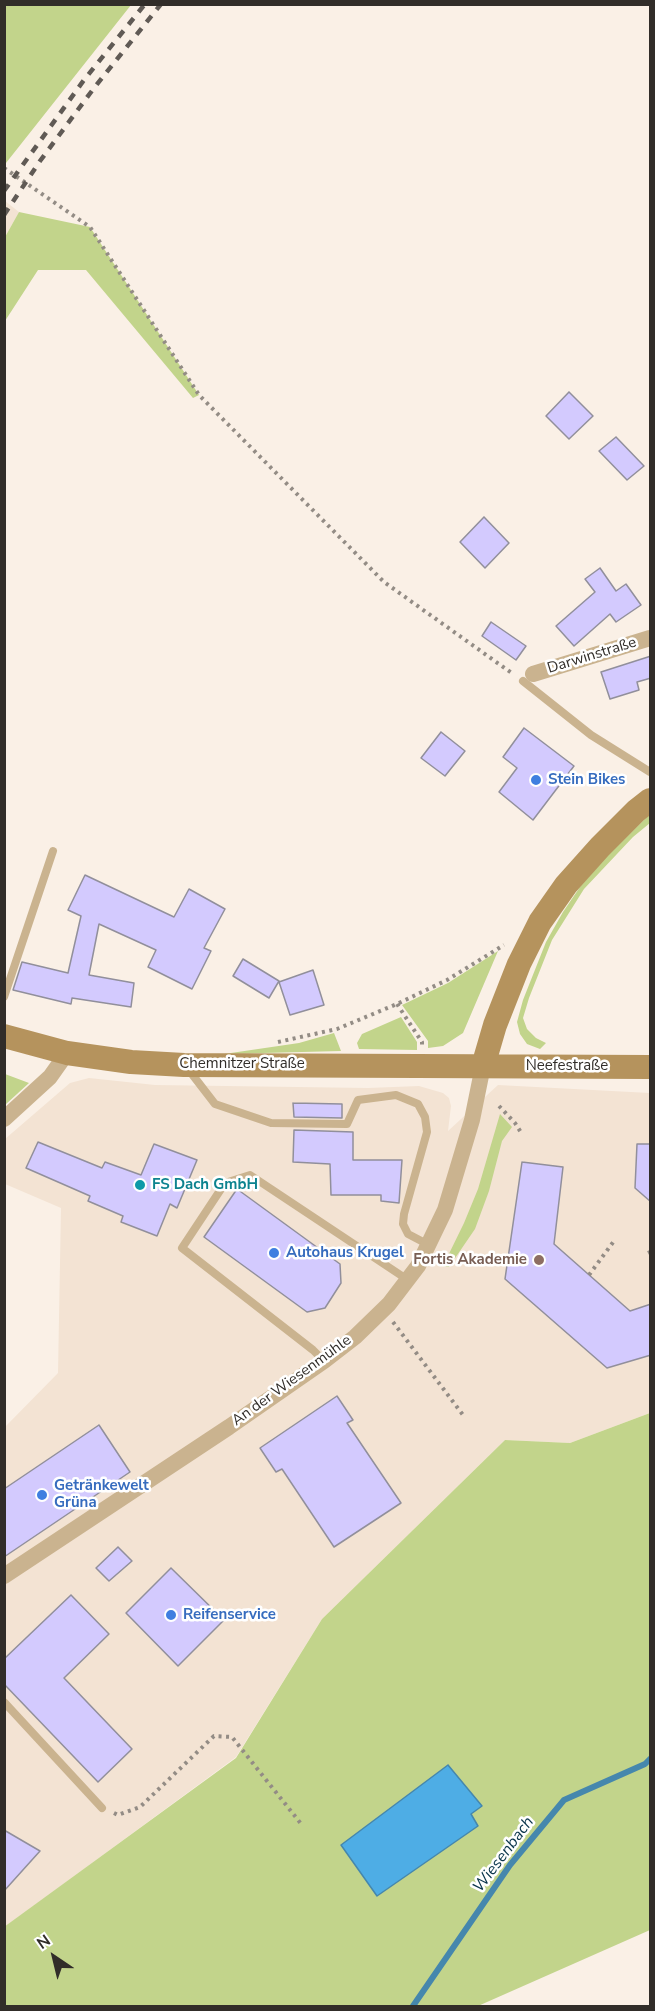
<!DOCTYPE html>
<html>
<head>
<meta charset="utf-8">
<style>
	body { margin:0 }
	#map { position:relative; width:655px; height:2011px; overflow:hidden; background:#faf0e6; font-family:"Nunito Sans",sans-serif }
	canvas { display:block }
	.frame { position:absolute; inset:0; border:6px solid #312d29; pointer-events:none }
	.north { position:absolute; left:24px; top:1927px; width:60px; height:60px; -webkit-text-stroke:4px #fff; paint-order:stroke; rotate:325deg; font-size:16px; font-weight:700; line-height:24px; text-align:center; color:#312d29 }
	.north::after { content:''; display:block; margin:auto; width:21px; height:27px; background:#312d29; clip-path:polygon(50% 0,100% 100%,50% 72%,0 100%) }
</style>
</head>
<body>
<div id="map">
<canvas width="655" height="2011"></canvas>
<div class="frame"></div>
<div class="north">N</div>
</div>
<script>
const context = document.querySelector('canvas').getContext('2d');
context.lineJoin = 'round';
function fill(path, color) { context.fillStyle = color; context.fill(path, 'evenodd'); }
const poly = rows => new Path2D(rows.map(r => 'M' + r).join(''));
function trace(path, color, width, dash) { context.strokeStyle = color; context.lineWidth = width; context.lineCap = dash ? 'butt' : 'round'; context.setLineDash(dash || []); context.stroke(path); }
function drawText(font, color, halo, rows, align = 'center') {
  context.font = font + ' "Nunito Sans",sans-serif'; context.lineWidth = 5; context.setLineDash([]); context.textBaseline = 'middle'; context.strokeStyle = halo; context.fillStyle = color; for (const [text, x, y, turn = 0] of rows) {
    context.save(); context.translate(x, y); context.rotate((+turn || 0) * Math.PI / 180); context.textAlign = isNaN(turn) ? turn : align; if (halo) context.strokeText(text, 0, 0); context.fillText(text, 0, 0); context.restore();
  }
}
fill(poly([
	[5,201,19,212,5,237],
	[89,1078,155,1085,368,1088,419,1086,443,1093,449,1098,451,1106,448,1131,498,1085,650,1093,650,1413,570,1443,505,1440,322,1619,236,1757,5,1927,5,1427,58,1373,61,1208,5,1184,5,1139,70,1083]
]), '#f3e3d3');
fill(poly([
	[4,5,131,5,6,163,4,162],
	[19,212,90,227,199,395,193,398,86,270,38,270,5,321,5,237],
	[650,814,650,823,633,837,584,889,552,940,529,998,523,1018,527,1029,536,1038,546,1043,540,1049,527,1044,520,1034,517,1022,523,1000,546,942,563,912,580,887,606,857],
	[498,951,463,1033,443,1046,428,1048,428,1041,402,1005,448,983],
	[401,1017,417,1042,417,1050,359,1049,357,1043,362,1034],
	[334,1033,341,1051,224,1054,299,1043],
	[5,1074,29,1083,5,1105,4,1105],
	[500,1114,512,1127,502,1141,489,1191,475,1229,449,1267,443,1266,464,1223,478,1189],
	[650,1413,650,1930,478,2006,5,2006,4,1927,236,1758,322,1619,505,1440,570,1443]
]), '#c2d48b');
const water = poly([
	[448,1765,482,1806,471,1814,478,1826,377,1896,341,1845,448,1765]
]);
fill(water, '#4eade5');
trace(water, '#4587ad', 1.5);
trace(poly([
	[413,2006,510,1865,564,1800,645,1764,650,1759]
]), '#4587ad', 6);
const building = poly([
	[569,392,593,416,569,439,546,416,569,392],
	[616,437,644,466,627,480,599,451,616,437],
	[484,517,509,543,485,568,460,542,484,517],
	[600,568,616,591,626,584,641,605,616,622,610,614,574,646,556,626,595,592,585,579,600,568],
	[491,622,526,646,516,660,482,636,491,622],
	[651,656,651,678,637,682,639,690,610,699,601,672,651,656],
	[524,728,574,766,533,820,499,792,517,768,503,757,524,728],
	[441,732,465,751,445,776,421,758,441,732],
	[85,875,174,917,189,889,225,909,204,948,211,951,192,989,148,967,156,950,99,924,89,975,134,983,131,1007,72,998,71,1004,13,990,22,962,68,973,81,916,68,910,85,875],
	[243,959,279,981,269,998,233,976,243,959],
	[313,970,324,1005,290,1015,279,982,313,970],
	[293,1103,342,1104,342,1118,294,1117,293,1103],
	[294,1130,353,1132,353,1160,402,1160,399,1203,381,1201,381,1195,331,1195,330,1164,293,1162,294,1130],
	[38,1142,102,1168,105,1162,141,1175,154,1144,197,1160,177,1208,170,1204,157,1236,121,1222,123,1216,88,1201,90,1196,26,1168,38,1142],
	[637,1144,651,1144,651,1202,635,1188,637,1144],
	[522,1162,563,1167,554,1244,630,1311,651,1304,651,1355,607,1368,505,1279,522,1162],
	[237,1189,340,1264,341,1283,325,1308,307,1312,204,1237,237,1189],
	[337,1396,353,1420,347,1423,401,1503,334,1547,282,1469,276,1472,260,1448,337,1396],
	[99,1425,130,1472,4,1557,4,1489,99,1425],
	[118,1547,132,1561,109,1581,96,1568,118,1547],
	[171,1568,224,1620,178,1666,126,1613,171,1568],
	[71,1595,109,1634,64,1678,132,1749,98,1782,4,1684,4,1659,71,1595],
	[4,1830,40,1851,4,1891,4,1830]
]);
fill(building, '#d3cafe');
trace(building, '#918f9b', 1.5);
trace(poly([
	[4,168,90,227,199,395,384,582,513,674],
	[397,1004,422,1042,422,1045],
	[278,1042,337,1029,397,1004,447,980,504,945],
	[499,1106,515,1123,522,1134],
	[648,1253,650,1252],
	[589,1275,614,1241],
	[393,1322,463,1415],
	[114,1813,118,1815,140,1807,214,1736,232,1737,302,1825]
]), '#938c85', 4, [3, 4.5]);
trace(poly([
	[523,681,591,735,650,772],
	[4,997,53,851],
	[188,1069,215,1104,271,1123,347,1124,358,1100,396,1095,418,1104,425,1117,427,1132,404,1214,403,1224,408,1234,429,1245],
	[324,1361,313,1350,182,1248,225,1183,250,1175,408,1280],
	[4,1702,102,1808]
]), '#cab38f', 8);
trace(poly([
	[533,674,650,638],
	[4,1119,50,1077,67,1053],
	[4,1576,229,1427,324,1361,355,1337,389,1304,418,1266,445,1210,472,1120,483,1066]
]), '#cab38f', 16);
trace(poly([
	[4,1036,67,1053,131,1062,184,1065,650,1067],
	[483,1066,495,1025,519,964,540,922,566,885,600,847,636,811,650,800]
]), '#b5935d', 24);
trace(poly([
	[4,191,84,80,145,4],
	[4,215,40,161,94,88,161,4]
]), '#605a55', 4.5, [8, 8]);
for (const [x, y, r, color] of [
	[536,780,6,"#3f7fe0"],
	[140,1185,6,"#0f9aa8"],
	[274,1253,6,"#3f7fe0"],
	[539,1260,6,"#8d6e63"],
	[42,1495,6,"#3f7fe0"],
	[171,1615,6,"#3f7fe0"]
]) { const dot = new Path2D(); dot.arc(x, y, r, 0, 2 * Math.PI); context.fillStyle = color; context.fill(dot); trace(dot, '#fff', 2); }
drawText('15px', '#312d29', '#fff', [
	["Darwinstraße",592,656,-17],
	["Chemnitzer Straße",242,1064],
	["Neefestraße",567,1066],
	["An der Wiesenmühle",292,1381,-36]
]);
drawText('bold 15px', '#366cbe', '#fff', [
	["Stein Bikes",548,780],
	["Autohaus Krugel",286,1253],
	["Getränkewelt",54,1486],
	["Grüna",54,1503],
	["Reifenservice",183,1615]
], 'left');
drawText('bold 15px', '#0d838f', '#fff', [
	["FS Dach GmbH",152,1185]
], 'left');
drawText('bold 15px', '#785e54', '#fff', [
	["Fortis Akademie",527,1260]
], 'right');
drawText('italic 16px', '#09344a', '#fff', [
	["Wiesenbach",504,1855,-53]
]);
</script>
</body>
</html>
